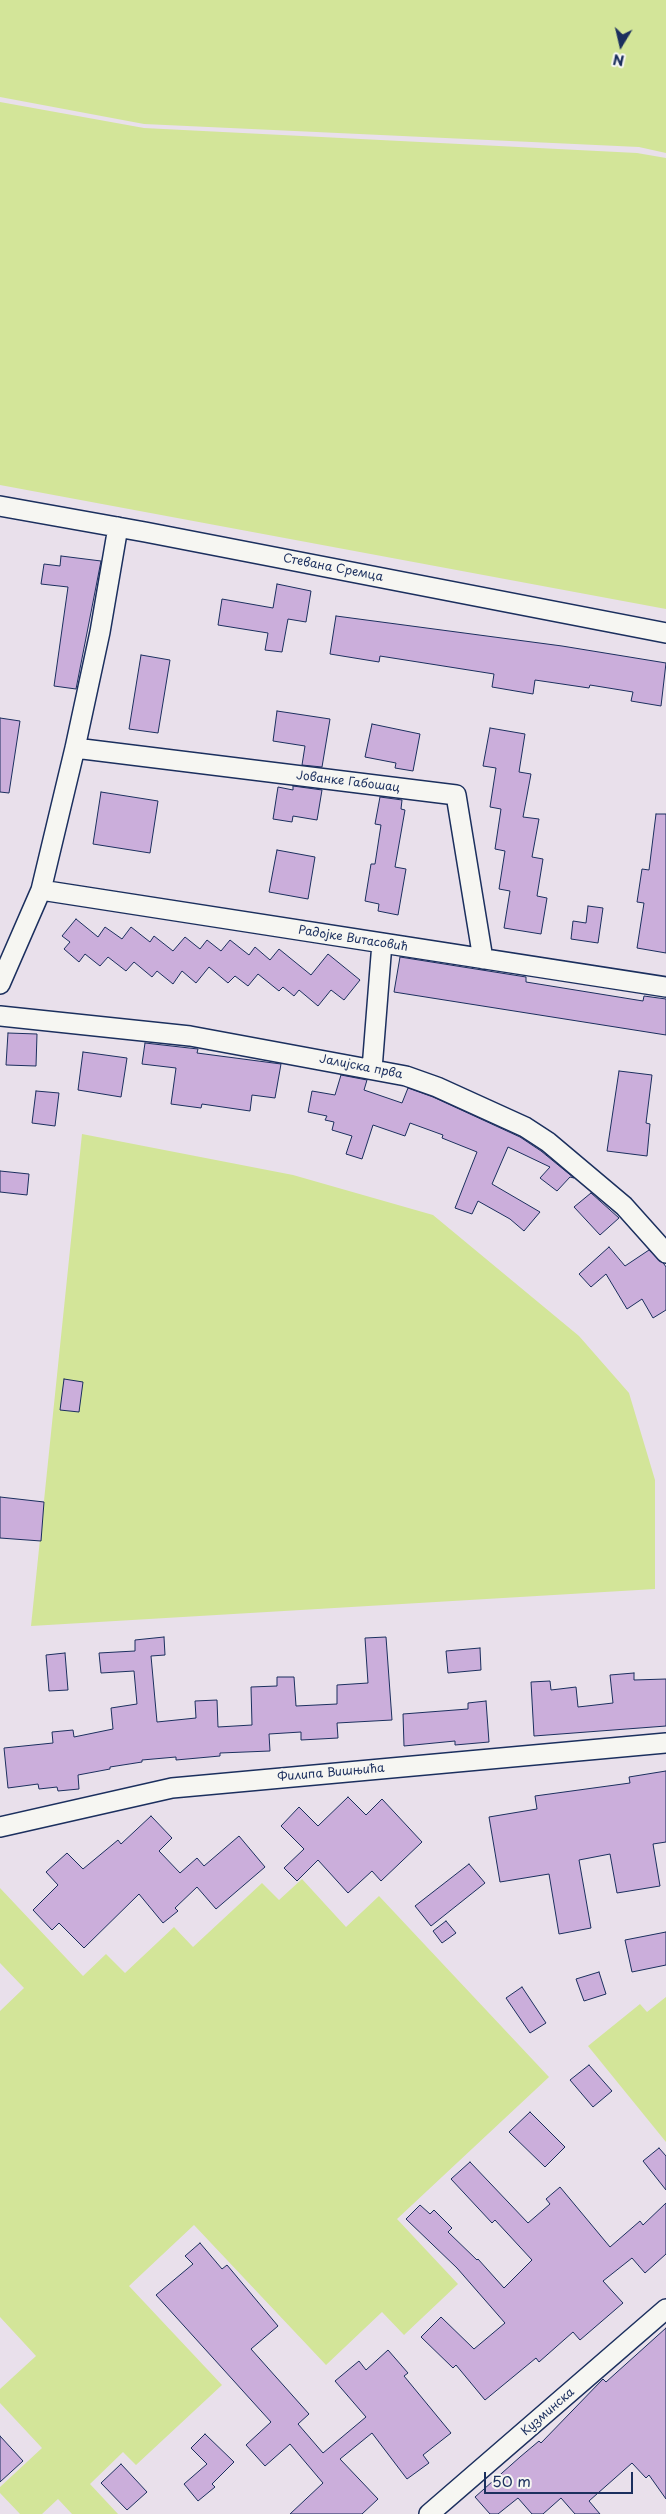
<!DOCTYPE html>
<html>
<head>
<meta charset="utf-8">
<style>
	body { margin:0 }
	#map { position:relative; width:666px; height:2514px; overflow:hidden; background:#e9e0eb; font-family:"Playpen Sans",sans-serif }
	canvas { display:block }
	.north { position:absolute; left:596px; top:20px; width:50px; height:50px; -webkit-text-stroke:4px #f6f6f2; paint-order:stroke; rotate:189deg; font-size:14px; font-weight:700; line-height:20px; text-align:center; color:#1b2f5e }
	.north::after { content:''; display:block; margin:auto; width:18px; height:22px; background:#1b2f5e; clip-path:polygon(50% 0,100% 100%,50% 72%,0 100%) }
	.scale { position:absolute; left:484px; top:2472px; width:149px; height:22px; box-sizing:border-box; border:2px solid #1b2f5e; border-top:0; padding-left:6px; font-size:15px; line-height:18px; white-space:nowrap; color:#1b2f5e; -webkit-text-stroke:4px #f6f6f2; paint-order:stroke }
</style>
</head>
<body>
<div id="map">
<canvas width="666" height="2514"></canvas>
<div class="north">N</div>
<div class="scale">50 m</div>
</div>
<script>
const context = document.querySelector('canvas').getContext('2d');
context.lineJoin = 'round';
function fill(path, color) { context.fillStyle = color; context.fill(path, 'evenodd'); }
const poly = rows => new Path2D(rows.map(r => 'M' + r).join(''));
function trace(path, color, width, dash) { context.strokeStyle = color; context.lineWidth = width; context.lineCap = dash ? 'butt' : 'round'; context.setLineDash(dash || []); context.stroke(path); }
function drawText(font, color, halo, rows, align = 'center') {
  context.font = font + ' "Playpen Sans",sans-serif'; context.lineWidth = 4; context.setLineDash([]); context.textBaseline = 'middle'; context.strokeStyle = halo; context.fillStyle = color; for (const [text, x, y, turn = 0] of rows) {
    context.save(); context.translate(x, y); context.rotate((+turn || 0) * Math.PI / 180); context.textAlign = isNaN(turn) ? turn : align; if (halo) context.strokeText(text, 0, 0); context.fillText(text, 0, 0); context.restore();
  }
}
fill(poly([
	[0,0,666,0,666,153,639,147,144,124,0,97],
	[0,102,144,128,637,153,666,158,666,609,0,485],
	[82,1134,293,1175,433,1215,579,1336,629,1393,655,1480,655,1589,31,1626],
	[302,1879,346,1927,379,1896,549,2077,397,2219,458,2284,404,2335,382,2312,326,2365,194,2225,129,2286,222,2385,136,2465,123,2452,90,2484,118,2514,72,2514,58,2499,42,2514,20,2514,0,2493,0,2487,42,2448,0,2403,0,2389,36,2356,0,2317,0,2011,24,1988,0,1963,0,1888,83,1976,106,1954,125,1973,174,1927,193,1947,262,1883,279,1900],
	[666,1997,666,2142,588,2046,640,2004,647,2012]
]), '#d3e599');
const building = poly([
	[61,556,101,561,76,689,54,686,68,587,41,584,44,564,60,566,61,556],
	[277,584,311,591,306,622,288,619,282,652,265,650,268,633,218,625,222,599,273,608,277,584],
	[336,616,562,646,666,663,661,706,631,701,633,692,590,685,589,688,535,680,533,694,492,687,494,674,380,656,379,662,330,654,336,616],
	[141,655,170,660,158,733,129,729,141,655],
	[277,711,330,719,322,767,302,765,305,746,273,741,277,711],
	[0,718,20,721,9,793,0,792,0,718],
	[372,724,420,734,413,771,395,768,396,763,365,757,372,724],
	[490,728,525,734,519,772,531,774,523,817,539,819,532,857,543,859,537,896,547,898,541,934,504,928,510,891,499,889,505,851,495,849,501,809,490,807,496,768,483,766,490,728],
	[293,786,322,790,317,820,293,816,292,822,273,819,278,787,293,790,293,786],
	[101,792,158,801,150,853,93,844,101,792],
	[380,797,402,800,401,809,405,810,395,867,406,869,398,915,378,911,379,904,365,901,371,864,375,864,381,825,375,824,380,797],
	[656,814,666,814,666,953,637,948,644,903,637,902,642,869,649,870,656,814],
	[277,850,315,857,308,899,269,892,277,850],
	[588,906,603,908,598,943,571,939,573,921,586,923,588,906],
	[76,919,98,937,105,927,122,939,131,927,150,942,154,936,173,951,185,937,200,949,207,940,221,951,230,940,249,955,255,947,270,960,279,949,311,975,328,954,360,980,344,1000,331,990,318,1006,299,990,294,996,283,987,279,991,258,974,248,986,235,976,228,983,209,967,196,983,182,971,173,984,157,971,152,977,134,962,126,971,108,957,100,966,85,954,79,962,64,949,70,942,62,936,76,919],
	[400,957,526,977,526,982,643,1001,644,996,666,999,666,1035,394,992,400,957],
	[8,1033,37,1034,36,1066,6,1065,8,1033],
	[145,1043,198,1049,197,1053,281,1064,275,1098,252,1095,250,1111,202,1104,201,1108,171,1104,176,1068,142,1064,145,1043],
	[83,1052,127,1058,121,1097,78,1090,83,1052],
	[619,1071,652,1075,646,1123,650,1124,647,1156,607,1151,619,1071],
	[341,1075,367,1080,364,1090,402,1103,408,1088,433,1097,520,1137,541,1151,574,1178,570,1177,557,1191,540,1178,550,1167,508,1147,492,1184,540,1212,524,1231,510,1219,478,1201,472,1214,455,1208,477,1152,442,1138,443,1135,410,1123,405,1136,373,1125,362,1159,346,1154,352,1136,332,1130,334,1122,325,1120,327,1116,308,1112,312,1091,335,1095,341,1075],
	[36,1091,59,1093,55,1126,32,1123,36,1091],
	[0,1171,29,1174,27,1195,0,1192,0,1171],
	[591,1193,619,1218,600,1235,574,1207,591,1193],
	[609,1247,625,1266,649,1250,664,1264,666,1267,666,1310,653,1318,642,1299,627,1309,606,1274,591,1287,579,1274,609,1247],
	[64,1379,83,1382,79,1412,60,1410,64,1379],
	[0,1497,44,1502,41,1541,0,1538,0,1497],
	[164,1637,165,1655,151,1656,157,1722,196,1718,195,1701,217,1700,218,1727,252,1725,251,1687,277,1686,277,1677,294,1677,296,1706,337,1704,337,1685,368,1683,365,1638,386,1637,392,1720,337,1723,338,1738,301,1740,301,1732,269,1734,270,1751,220,1753,220,1756,176,1760,176,1757,142,1760,142,1762,110,1767,110,1769,78,1775,79,1789,58,1791,57,1787,39,1789,38,1784,8,1788,4,1748,53,1743,52,1732,73,1730,74,1737,113,1729,111,1708,137,1704,134,1671,101,1673,99,1653,135,1651,135,1640,164,1637],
	[480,1648,481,1670,448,1673,446,1651,480,1648],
	[65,1653,68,1690,49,1691,46,1655,65,1653],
	[634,1673,634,1680,666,1679,666,1726,534,1736,531,1682,550,1681,551,1690,576,1687,578,1707,613,1703,610,1675,634,1673],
	[486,1701,489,1742,455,1745,455,1741,404,1746,403,1714,468,1709,468,1703,486,1701],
	[666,1771,666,1842,653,1844,660,1886,617,1893,610,1854,579,1860,591,1928,559,1934,549,1874,500,1882,489,1817,537,1809,535,1796,630,1783,629,1777,666,1771],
	[348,1797,366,1815,382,1799,422,1842,381,1881,372,1871,348,1893,318,1860,297,1881,284,1868,304,1849,281,1826,299,1807,318,1826,348,1797],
	[151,1816,172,1838,159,1851,180,1873,197,1858,204,1866,239,1836,265,1867,216,1909,197,1887,175,1908,178,1911,163,1923,139,1894,84,1948,59,1923,52,1930,33,1910,58,1885,46,1872,67,1853,83,1869,118,1840,121,1844,151,1816],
	[469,1864,485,1883,431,1926,415,1906,469,1864],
	[446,1921,456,1933,442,1943,433,1931,446,1921],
	[666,1932,666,1965,632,1972,625,1940,666,1932],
	[599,1972,606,1994,584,2001,576,1979,599,1972],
	[522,1987,546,2023,530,2033,506,1998,522,1987],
	[589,2065,612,2091,593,2107,570,2080,589,2065],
	[530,2112,565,2147,545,2167,509,2132,530,2112],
	[659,2148,666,2156,666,2190,643,2161,659,2148],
	[470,2162,528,2223,550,2204,546,2199,560,2187,610,2247,640,2221,643,2225,666,2203,666,2254,645,2273,632,2258,603,2281,623,2303,580,2340,573,2332,539,2362,536,2358,485,2400,456,2365,453,2368,421,2337,441,2317,474,2349,505,2323,457,2268,406,2219,420,2205,430,2214,434,2210,452,2228,448,2232,477,2260,478,2259,504,2288,532,2260,495,2220,492,2223,451,2179,470,2162],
	[200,2243,222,2269,227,2265,278,2326,251,2349,309,2414,298,2424,323,2453,366,2417,335,2381,359,2361,366,2370,388,2350,408,2373,404,2376,451,2433,423,2455,429,2463,407,2479,372,2433,340,2459,378,2499,362,2514,290,2514,323,2483,290,2444,265,2466,246,2445,271,2422,156,2295,193,2264,185,2256,200,2243],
	[666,2328,666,2499,649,2475,646,2478,632,2463,589,2501,600,2514,575,2514,561,2498,543,2514,532,2514,518,2498,498,2514,490,2514,475,2497,520,2457,539,2441,541,2443,603,2379,606,2382,666,2328],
	[205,2434,234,2462,212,2484,215,2487,198,2501,184,2484,207,2464,191,2448,205,2434],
	[0,2436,23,2461,0,2482,0,2436],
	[121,2464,147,2492,127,2510,101,2483,121,2464]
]);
fill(building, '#cbaedb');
trace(building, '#1b2f5e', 1);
const minor = poly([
	[0,506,145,532,666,633],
	[75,748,456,795,483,959],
	[41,890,666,987],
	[0,984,41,890,75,748,100,632,118,527],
	[0,1016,190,1036,406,1076,437,1087,525,1127,548,1142,624,1206,666,1253],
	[372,1069,382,943],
	[0,1827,172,1788,666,1743],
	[429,2514,666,2309]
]);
trace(minor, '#1b2f5e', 22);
trace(minor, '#f6f6f2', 19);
drawText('12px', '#1b2f5e', '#f6f6f2', [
	["Стевана Сремца",333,568,11],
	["Јованке Габошац",348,782,7],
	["Радојке Витасовић",353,939,9],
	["Јалијска прва",361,1067,11],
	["Филипа Вишњића",331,1773,-5],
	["Кузминска",548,2412,-41]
]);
</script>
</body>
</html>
